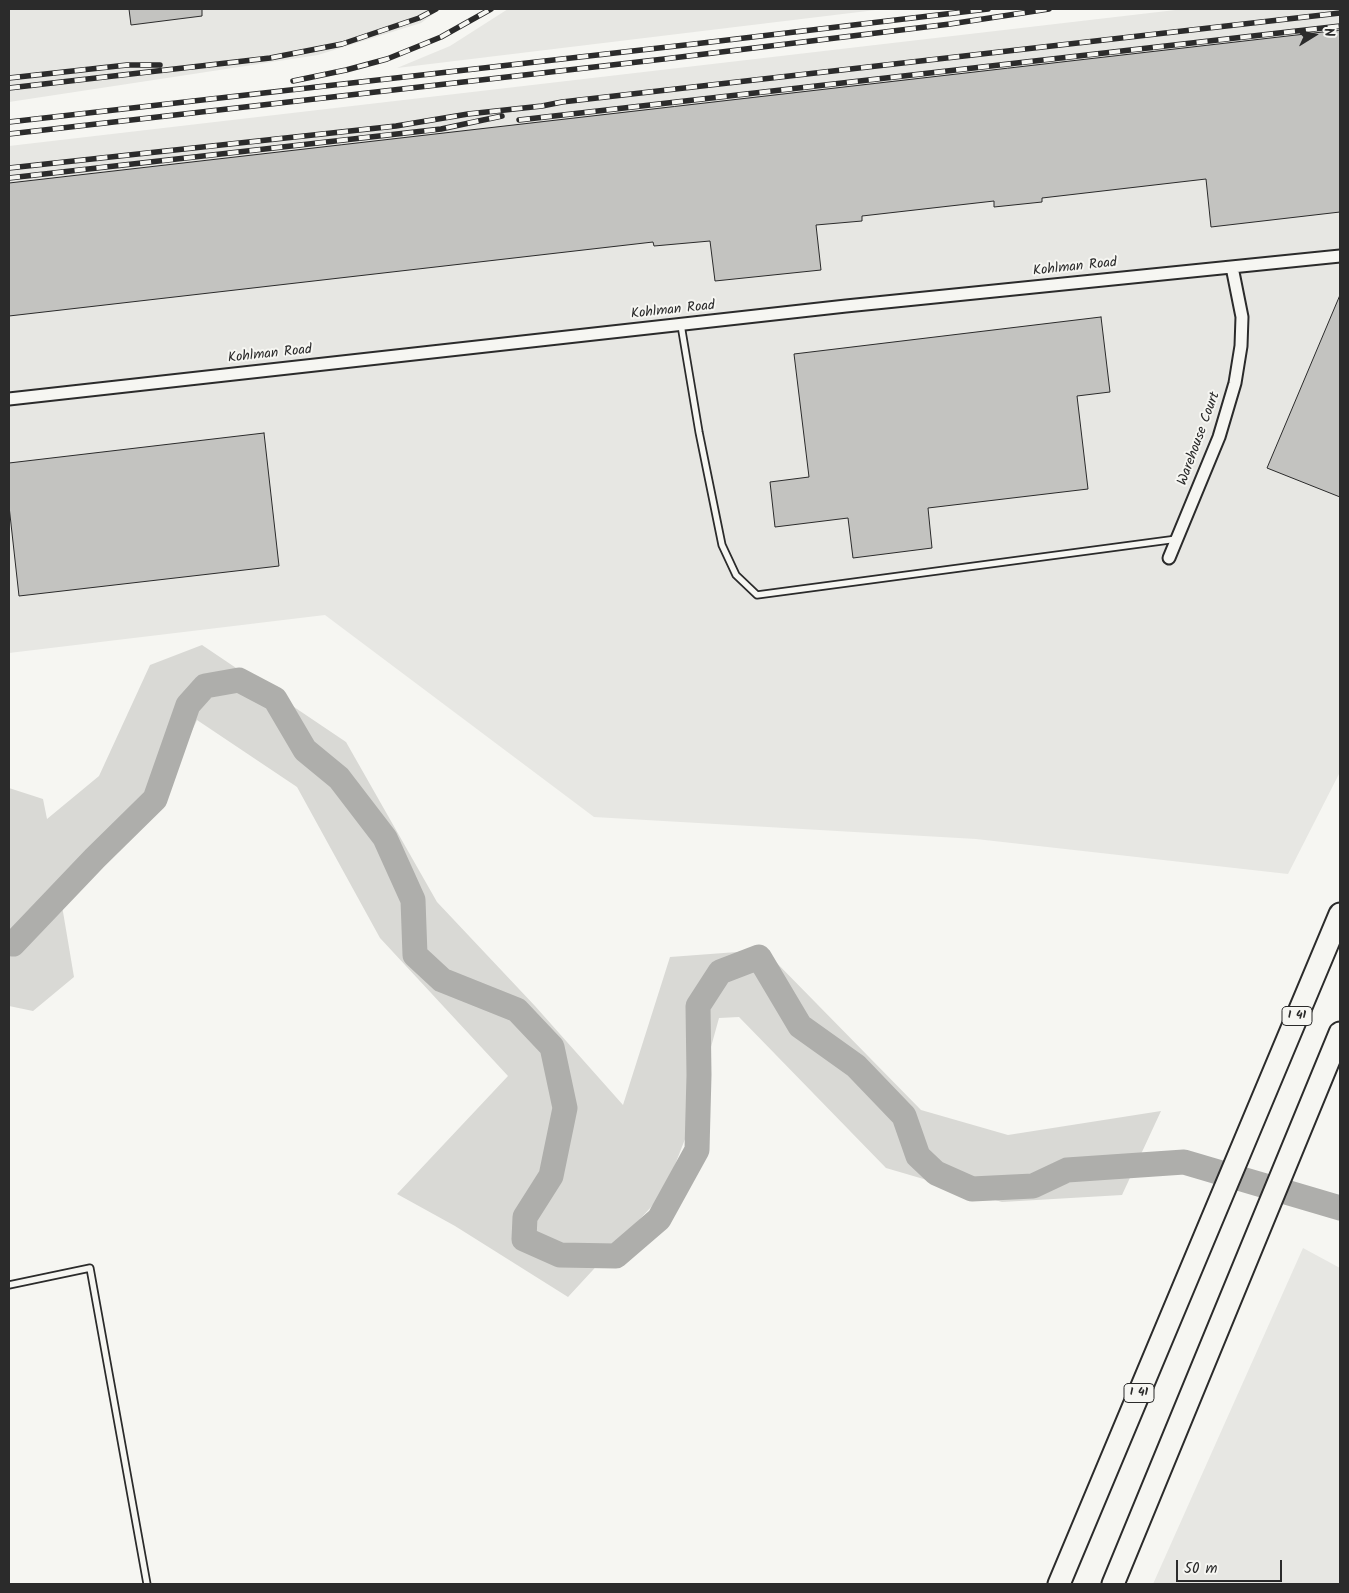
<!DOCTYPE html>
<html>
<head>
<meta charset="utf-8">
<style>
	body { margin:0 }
	#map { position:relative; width:1349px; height:1593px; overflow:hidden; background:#f6f6f2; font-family:Kalam,sans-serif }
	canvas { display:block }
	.frame { position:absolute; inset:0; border:10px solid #2b2b2b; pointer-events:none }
	.north { position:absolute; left:1289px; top:10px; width:50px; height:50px; -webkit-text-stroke:4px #f6f6f2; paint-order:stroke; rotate:80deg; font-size:14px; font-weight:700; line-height:20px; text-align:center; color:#2b2b2b }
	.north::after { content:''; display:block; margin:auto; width:18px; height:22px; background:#2b2b2b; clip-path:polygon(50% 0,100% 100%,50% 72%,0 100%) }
	.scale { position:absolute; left:1176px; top:1560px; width:106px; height:22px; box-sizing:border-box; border:2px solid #2b2b2b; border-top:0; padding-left:6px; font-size:15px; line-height:18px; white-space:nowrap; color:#2b2b2b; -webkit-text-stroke:4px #f6f6f2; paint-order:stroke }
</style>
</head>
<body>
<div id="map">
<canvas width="1349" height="1593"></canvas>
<div class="frame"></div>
<div class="north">N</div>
<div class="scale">50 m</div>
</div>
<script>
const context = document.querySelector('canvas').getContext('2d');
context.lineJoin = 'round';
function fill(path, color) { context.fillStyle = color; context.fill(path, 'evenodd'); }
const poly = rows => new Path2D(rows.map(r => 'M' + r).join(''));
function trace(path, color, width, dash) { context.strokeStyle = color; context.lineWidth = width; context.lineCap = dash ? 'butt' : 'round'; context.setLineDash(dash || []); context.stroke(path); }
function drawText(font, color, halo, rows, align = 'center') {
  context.font = font + ' Kalam,sans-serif'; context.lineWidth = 4; context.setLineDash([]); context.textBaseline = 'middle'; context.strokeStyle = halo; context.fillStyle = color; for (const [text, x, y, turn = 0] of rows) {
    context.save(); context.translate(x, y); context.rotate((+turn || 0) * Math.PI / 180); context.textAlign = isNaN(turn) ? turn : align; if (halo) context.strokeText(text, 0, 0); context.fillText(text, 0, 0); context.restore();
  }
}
fill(poly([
	[9,9,440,9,421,23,318,55,9,102],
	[508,9,884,9,397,68,450,46],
	[1184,9,1340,9,1340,772,1288,874,976,839,594,817,325,615,9,653,9,146],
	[1303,1248,1340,1268,1340,1584,1153,1584]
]), '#e7e7e3');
fill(poly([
	[202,645,346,742,437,902,535,1006,623,1105,670,957,764,950,921,1110,1008,1135,1161,1111,1122,1195,1002,1202,886,1168,739,1017,719,1018,687,1134,664,1193,568,1297,455,1226,397,1194,508,1076,380,938,297,787,197,720,152,816,60,894,74,977,33,1011,9,1006,9,788,43,799,47,819,99,776,150,665]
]), '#d9d9d5');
trace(poly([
	[9,943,13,944,95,858,155,799,188,705,205,686,239,680,275,699,305,750,339,778,385,838,413,900,415,955,442,980,517,1010,552,1047,565,1108,551,1176,525,1217,524,1239,560,1255,616,1256,659,1219,697,1150,699,1075,698,1006,720,972,759,957,800,1026,856,1066,904,1116,918,1156,936,1173,972,1189,1033,1186,1067,1170,1184,1162,1340,1208]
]), '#aeaeab', 25);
const building = poly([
	[129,9,202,9,202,16,131,25,129,9],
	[1340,30,1340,212,1211,227,1206,179,1042,198,1042,202,994,207,994,201,862,216,862,221,816,225,821,270,715,281,710,241,654,246,653,242,9,316,9,183,1340,30],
	[1340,295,1340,497,1267,468,1340,295],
	[1101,317,1110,392,1077,396,1088,489,928,508,932,548,853,558,848,518,775,527,770,482,809,477,794,354,1101,317],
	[264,433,279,566,19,596,9,506,9,463,264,433]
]);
fill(building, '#c3c3c0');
trace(building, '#2b2b2b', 1);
const service = poly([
	[681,325,699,432,722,545,736,575,757,595,1177,539],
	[9,1285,90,1268,147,1584]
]);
const minor = poly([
	[9,399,846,306,1340,256],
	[1169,558,1219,437,1235,383,1241,346,1242,317,1232,267]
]);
const motorway = poly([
	[1059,1584,1340,914],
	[1113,1584,1340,1033]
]);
trace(service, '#2b2b2b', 9);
trace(minor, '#2b2b2b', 15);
trace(motorway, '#2b2b2b', 25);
trace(service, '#f6f6f2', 5.5);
trace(minor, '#f6f6f2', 11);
trace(motorway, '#f6f6f2', 21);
const rail = poly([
	[9,78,127,65,160,65],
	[293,81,346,70,387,59,441,37,491,9],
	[9,88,270,58,342,44,419,18,436,9],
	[519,120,1340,26],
	[9,122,694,44,988,9],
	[9,134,664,59,950,24,1049,9],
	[9,168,396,126,468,114,542,106,562,102,1340,13],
	[9,178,441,129,502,116]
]);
trace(rail, '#2b2b2b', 5.5);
trace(rail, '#f6f6f2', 4, [11]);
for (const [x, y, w] of [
	[1297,1016,30],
	[1139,1393,30]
]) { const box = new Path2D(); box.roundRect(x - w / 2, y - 9.5, w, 19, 4); context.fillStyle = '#f6f6f2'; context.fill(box); trace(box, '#2b2b2b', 1); }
drawText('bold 12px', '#2b2b2b', null, [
	["I 41",1297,1016],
	["I 41",1139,1393]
]);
drawText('14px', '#2b2b2b', '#f6f6f2', [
	["Kohlman Road",1075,268,-6],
	["Kohlman Road",673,311,-6],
	["Kohlman Road",270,355,-6],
	["Warehouse Court",1200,439,-70]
]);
</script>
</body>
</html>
